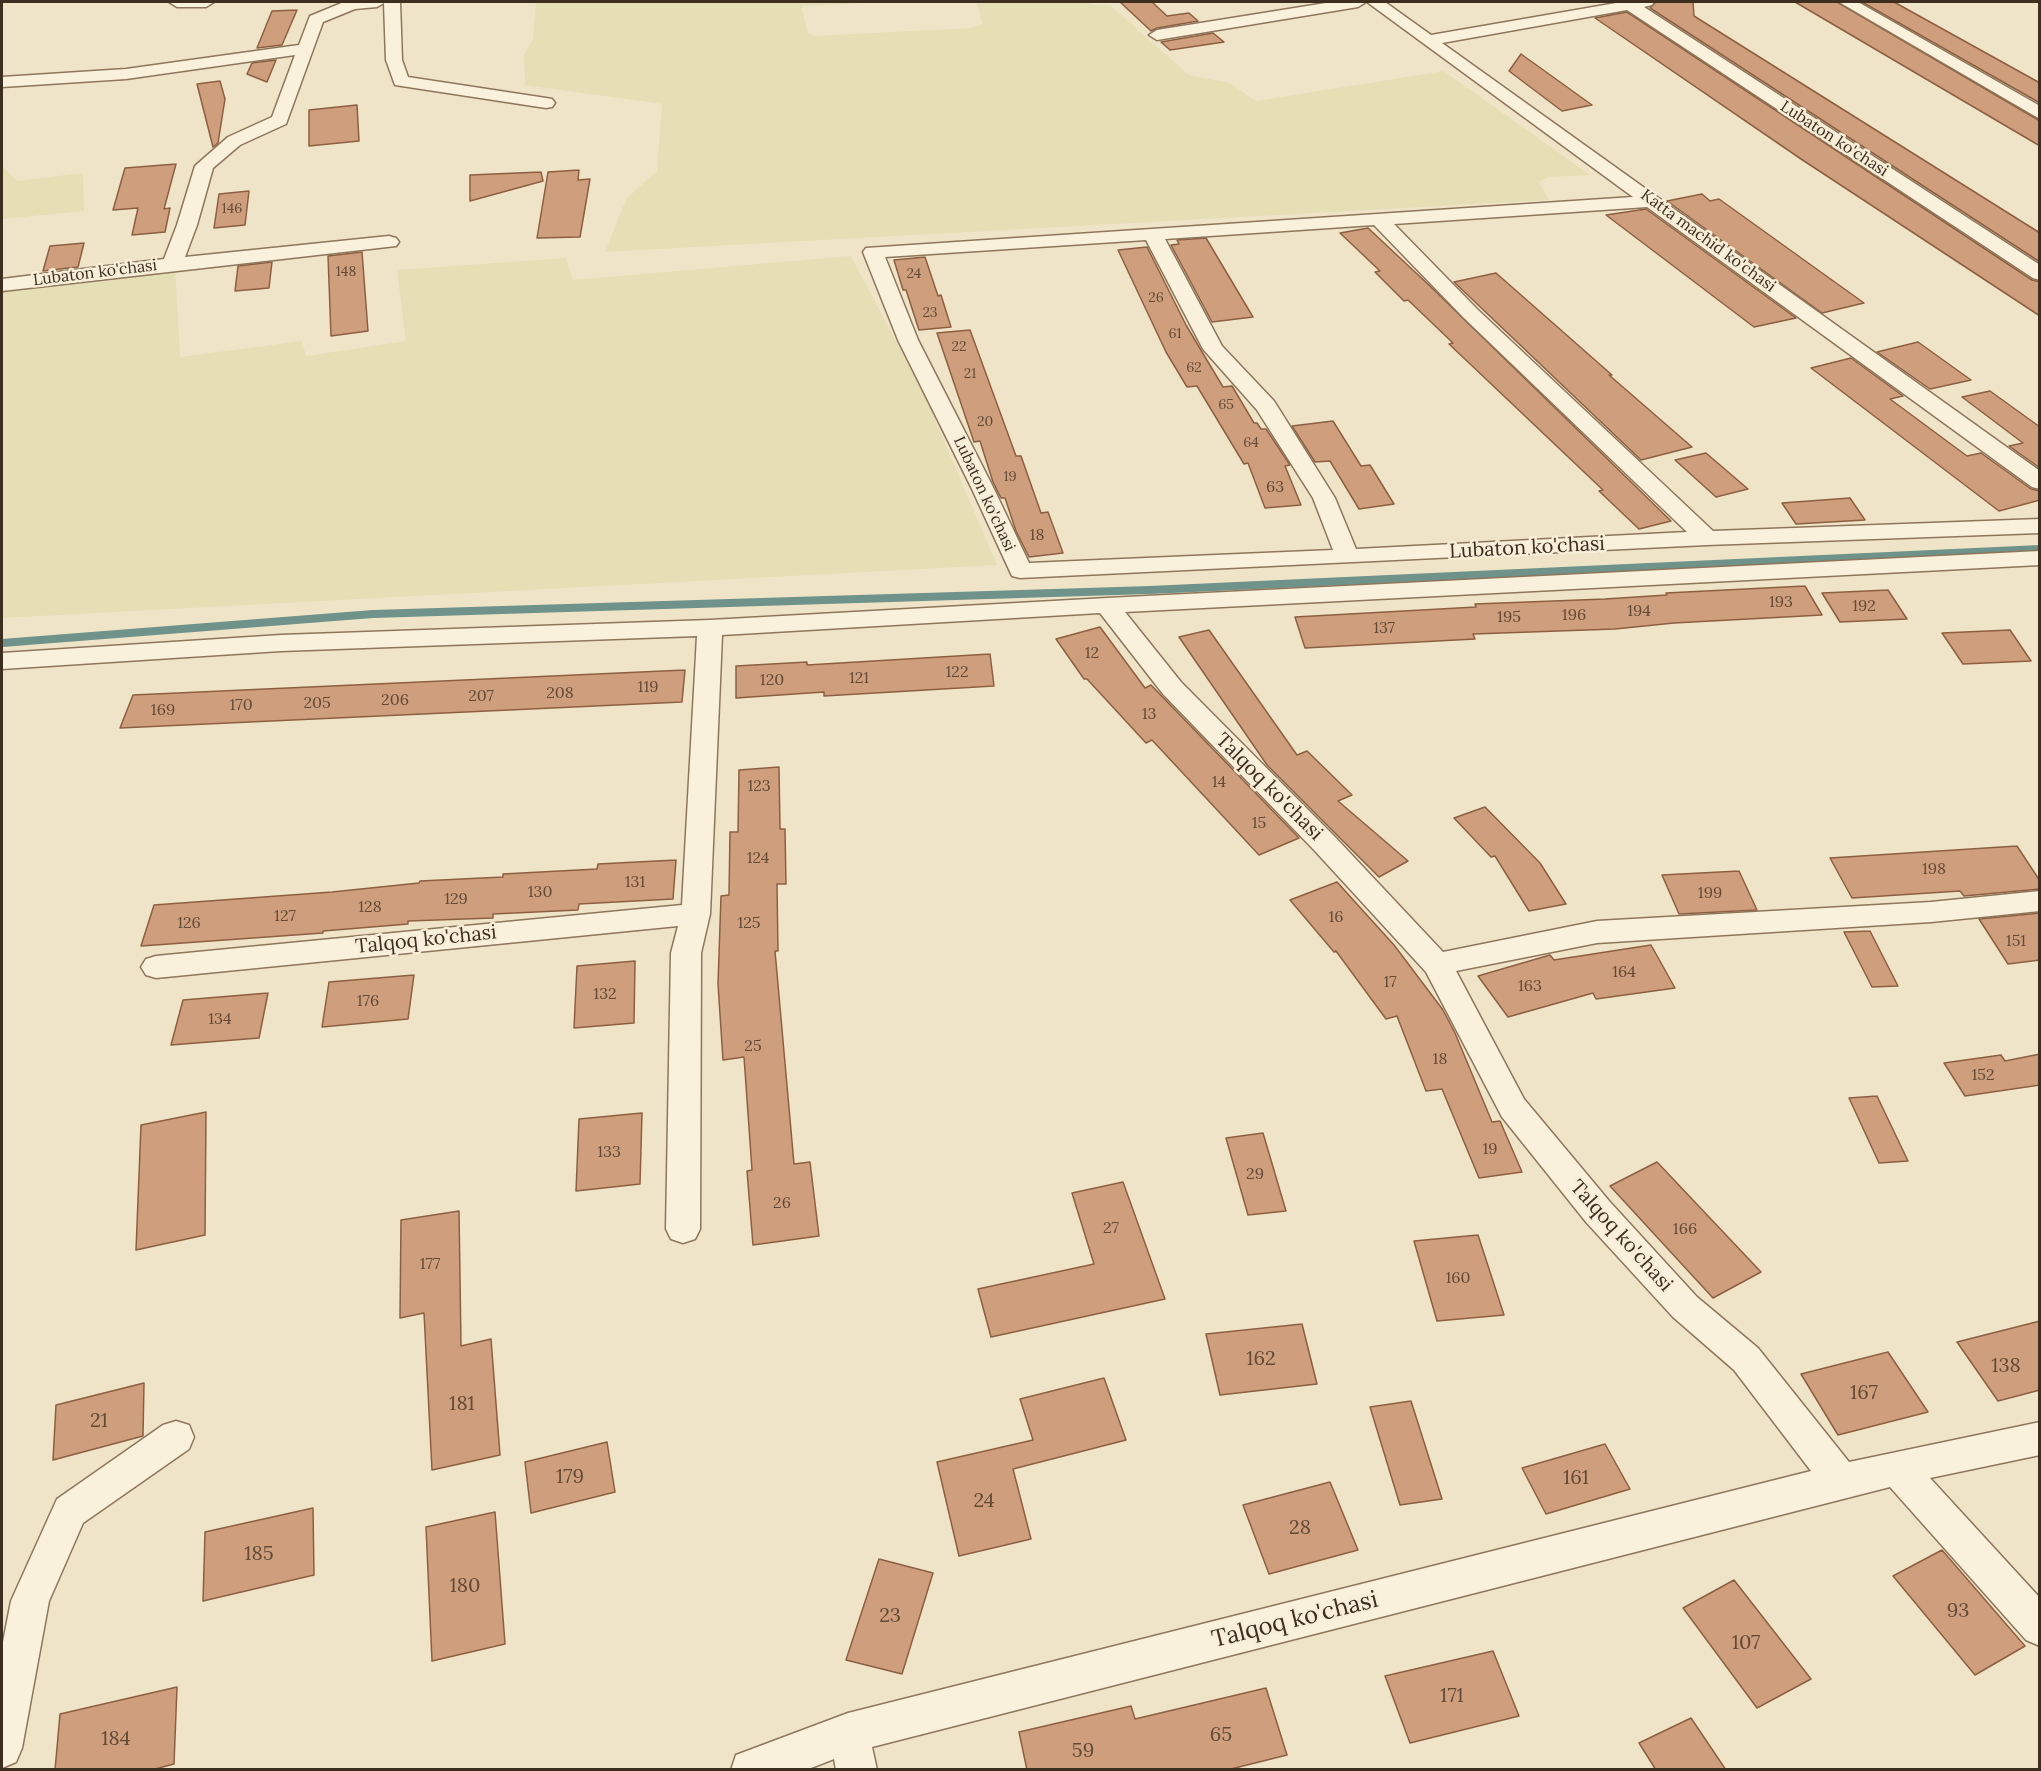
<!DOCTYPE html>
<html>
<head>
<meta charset="utf-8">
<style>
	body { margin:0 }
	#map { position:relative; width:2041px; height:1771px; overflow:hidden; background:#f0e4c8; font-family:Lora,serif }
	canvas { display:block }
	.frame { position:absolute; inset:0; border:3px solid #3d2e20; pointer-events:none }
</style>
</head>
<body>
<div id="map">
<canvas width="2041" height="1771"></canvas>
<div class="frame"></div>
</div>
<script>
const context = document.querySelector('canvas').getContext('2d');
context.lineJoin = 'round';
function fill(path, color) { context.fillStyle = color; context.fill(path, 'evenodd'); }
const poly = rows => new Path2D(rows.map(r => 'M' + r).join(''));
function trace(path, color, width, dash) { context.strokeStyle = color; context.lineWidth = width; context.lineCap = dash ? 'butt' : 'round'; context.setLineDash(dash || []); context.stroke(path); }
function drawText(font, color, halo, rows, align = 'center') {
  context.font = font + ' Lora,serif'; context.lineWidth = 5; context.setLineDash([]); context.textBaseline = 'middle'; context.strokeStyle = halo; context.fillStyle = color; for (const [text, x, y, turn = 0] of rows) {
    context.save(); context.translate(x, y); context.rotate((+turn || 0) * Math.PI / 180); context.textAlign = isNaN(turn) ? turn : align; if (halo) context.strokeText(text, 0, 0); context.fillText(text, 0, 0); context.restore();
  }
}
fill(poly([
	[536,2,885,2,803,6,802,9,808,33,814,36,971,28,982,24,977,2,1084,2,1094,5,1110,5,1189,75,1230,83,1256,101,1444,71,1590,175,1548,177,1539,182,1549,200,605,252,626,199,657,171,662,104,525,85,524,55,533,39],
	[2,165,17,181,83,173,84,211,2,219],
	[851,256,927,401,997,565,2,618,2,289,175,267,180,357,302,341,306,356,406,341,397,270,566,258,573,280]
]), '#e6deb5');
trace(poly([
	[2,643,373,614,1150,590,2040,549]
]), '#6f938a', 8);
const building = poly([
	[1120,2,1152,2,1167,16,1189,13,1198,21,1157,28,1151,31,1120,2],
	[1656,2,1693,2,1694,16,2040,233,2040,262,1650,8,1656,2],
	[1795,2,1837,2,2040,121,2040,146,1795,2],
	[1862,2,1894,2,2040,83,2040,103,1862,2],
	[297,10,282,45,257,48,272,11,297,10],
	[1627,12,2032,280,2040,282,2040,316,1801,159,1595,18,1627,12],
	[1213,33,1224,42,1170,50,1161,42,1213,33],
	[1521,54,1592,105,1562,111,1509,71,1521,54],
	[276,60,267,82,247,74,252,63,276,60],
	[220,81,225,99,218,143,213,147,197,84,220,81],
	[357,105,359,141,309,146,309,110,357,105],
	[176,164,164,209,170,208,165,232,132,235,138,208,113,210,125,168,176,164],
	[579,170,578,180,590,179,580,237,537,238,548,172,579,170],
	[541,172,543,181,470,201,470,175,541,172],
	[249,191,245,225,214,228,219,194,249,191],
	[1702,194,1710,201,1719,199,1864,303,1822,313,1667,201,1702,194],
	[1646,209,1796,318,1754,327,1606,215,1646,209],
	[1368,228,1431,287,1671,521,1639,529,1599,491,1603,490,1449,344,1453,343,1408,300,1404,301,1375,272,1380,271,1340,233,1368,228],
	[1206,238,1253,317,1212,322,1171,245,1179,244,1177,240,1206,238],
	[84,243,78,267,43,271,50,246,84,243],
	[1147,247,1186,325,1223,387,1232,386,1254,423,1257,423,1261,429,1266,429,1290,465,1285,466,1301,505,1265,508,1248,463,1244,464,1197,386,1187,387,1166,352,1118,250,1147,247],
	[362,252,368,331,331,336,328,256,362,252],
	[925,257,938,296,941,295,951,327,919,330,906,290,903,290,894,260,925,257],
	[272,262,269,288,235,291,238,266,272,262],
	[1496,273,1612,375,1609,375,1692,447,1641,460,1454,282,1496,273],
	[970,330,1016,456,1021,456,1041,513,1048,512,1063,553,1029,557,1016,531,1005,498,1001,498,993,482,980,441,974,442,937,333,970,330],
	[1918,342,1971,380,1930,389,1877,352,1918,342],
	[1851,358,1903,396,1890,399,1967,456,1981,453,2031,489,2040,491,2040,500,1999,511,1811,368,1851,358],
	[1990,391,2040,427,2040,468,2009,446,2023,443,1962,397,1990,391],
	[1333,421,1361,466,1370,465,1394,504,1359,509,1330,461,1315,462,1292,426,1333,421],
	[1706,453,1748,489,1716,497,1675,460,1706,453],
	[1850,498,1865,520,1796,524,1782,503,1850,498],
	[1805,586,1822,615,1674,623,1615,629,1473,634,1475,639,1305,648,1295,617,1476,607,1475,604,1605,599,1667,595,1666,593,1805,586],
	[1888,590,1907,619,1840,622,1822,593,1888,590],
	[1100,627,1145,688,1151,685,1299,838,1259,855,1152,740,1146,743,1087,679,1084,679,1056,639,1100,627],
	[1209,630,1297,755,1307,751,1352,795,1338,801,1408,861,1379,877,1267,765,1179,637,1209,630],
	[2010,630,2031,661,1963,664,1942,633,2010,630],
	[990,654,994,686,824,696,824,692,736,698,736,666,807,662,807,665,990,654],
	[685,670,682,702,120,728,133,695,685,670],
	[779,767,780,829,785,829,786,884,777,884,778,951,775,951,794,1164,810,1162,819,1236,753,1245,747,1171,752,1170,744,1057,723,1060,718,984,721,896,729,895,730,832,738,832,739,770,779,767],
	[1485,807,1540,863,1566,904,1529,911,1495,856,1491,857,1454,818,1485,807],
	[2017,846,2040,881,2040,889,1964,896,1960,891,1852,898,1830,858,2017,846],
	[676,860,673,899,579,904,578,910,493,914,493,918,408,921,408,924,323,931,323,933,141,946,154,905,332,892,419,883,420,881,503,877,503,874,597,869,598,864,676,860],
	[1739,871,1757,910,1679,914,1662,875,1739,871],
	[1337,882,1394,945,1443,1010,1455,1033,1492,1122,1500,1121,1522,1172,1479,1178,1442,1089,1426,1091,1397,1016,1386,1019,1336,951,1334,952,1290,900,1337,882],
	[2040,913,2040,960,2008,964,1979,919,2040,913],
	[1870,931,1898,986,1872,987,1844,932,1870,931],
	[1651,945,1675,988,1596,999,1593,993,1508,1017,1478,976,1550,955,1554,960,1651,945],
	[635,961,634,1023,574,1028,577,966,635,961],
	[414,975,408,1019,322,1027,329,982,414,975],
	[268,993,259,1038,171,1045,183,1000,268,993],
	[2040,1054,2040,1085,1965,1096,1944,1063,2001,1055,2005,1061,2040,1054],
	[1877,1096,1908,1161,1879,1163,1849,1098,1877,1096],
	[206,1112,205,1235,136,1250,141,1125,206,1112],
	[642,1113,640,1184,576,1191,579,1119,642,1113],
	[1263,1133,1286,1211,1248,1215,1226,1138,1263,1133],
	[1657,1162,1761,1272,1713,1298,1610,1186,1657,1162],
	[1123,1182,1165,1299,991,1337,978,1289,1094,1264,1072,1193,1123,1182],
	[459,1211,461,1346,491,1339,500,1455,432,1470,424,1313,400,1318,401,1220,459,1211],
	[1478,1235,1504,1315,1437,1321,1414,1241,1478,1235],
	[2040,1321,2040,1390,1998,1401,1957,1342,2040,1321],
	[1302,1324,1317,1384,1220,1395,1206,1334,1302,1324],
	[1888,1352,1928,1412,1838,1435,1801,1374,1888,1352],
	[1104,1378,1126,1440,1013,1469,1031,1539,959,1556,937,1462,1033,1440,1020,1399,1104,1378],
	[144,1383,143,1436,53,1460,56,1405,144,1383],
	[1411,1401,1442,1499,1400,1505,1370,1407,1411,1401],
	[607,1442,615,1492,531,1513,525,1462,607,1442],
	[1605,1444,1630,1489,1546,1514,1522,1468,1605,1444],
	[1330,1482,1358,1550,1269,1574,1243,1505,1330,1482],
	[313,1508,314,1575,203,1601,205,1532,313,1508],
	[495,1512,505,1644,432,1661,426,1527,495,1512],
	[1942,1550,2025,1646,1975,1675,1893,1576,1942,1550],
	[879,1559,933,1573,902,1674,846,1660,879,1559],
	[1734,1580,1811,1679,1757,1708,1683,1608,1734,1580],
	[1493,1651,1519,1716,1410,1743,1385,1676,1493,1651],
	[177,1687,174,1764,151,1770,55,1770,60,1714,177,1687],
	[1266,1688,1287,1755,1227,1770,1027,1770,1019,1732,1131,1706,1135,1719,1266,1688],
	[1691,1718,1726,1770,1656,1770,1639,1743,1691,1718]
]);
fill(building, '#cf9f7d');
trace(building, '#8d5f41', 1.5);
const minor = poly([
	[169,2,214,2,206,7,177,7,169,2],
	[344,2,400,2,402,60,408,77,546,98,552,99,555,103,552,107,546,108,395,85,386,60,384,3,377,7,355,9,323,22,286,124,240,145,213,168,197,225,185,257,389,236,396,238,399,242,396,246,2,291,2,279,164,259,177,225,195,166,228,137,272,117,295,55,126,79,2,87,2,77,126,69,299,45,310,16,344,2],
	[1332,2,1366,2,1358,7,1157,40,1149,35,1157,30,1332,2],
	[1367,2,1385,2,1431,35,1622,2,1654,2,1652,5,1644,7,2040,265,2040,280,2033,278,1627,10,1442,43,2040,471,2040,489,2032,487,1647,207,1394,224,1477,309,1713,531,2040,519,2040,533,1707,545,1020,578,1012,576,972,489,898,340,863,252,866,248,1633,197,1367,2],
	[1374,225,1463,317,1687,532,1356,549,1335,498,1274,401,1222,346,1165,239,1374,225],
	[1146,240,1203,349,1257,410,1313,498,1333,550,1029,563,994,489,918,340,885,257,1146,240],
	[1839,2,1858,2,2040,106,2040,119,1839,2],
	[2040,551,2040,565,1125,612,1181,682,1335,837,1443,952,1597,921,1931,902,2040,891,2040,911,1931,922,1597,943,1456,971,1524,1099,1610,1202,1697,1297,1758,1348,1849,1462,2040,1422,2040,1455,1930,1478,2040,1598,2040,1646,2026,1640,1890,1487,872,1747,877,1770,836,1770,834,1759,806,1770,731,1770,736,1755,848,1713,1811,1471,1734,1370,1673,1317,1586,1222,1502,1117,1426,972,1315,851,1163,694,1100,613,722,635,710,914,701,953,700,1229,695,1239,683,1243,671,1239,666,1229,671,953,678,926,156,978,146,975,141,967,146,959,156,956,682,905,697,636,281,651,2,669,2,653,281,635,710,620,1107,598,2040,551],
	[176,1421,189,1425,194,1437,189,1449,83,1523,49,1601,22,1748,16,1762,2,1768,2,1647,11,1601,57,1499,163,1425,176,1421]
]);
trace(minor, '#8d765c', 3);
fill(minor, '#faf1dc');
drawText('14px', '#624a37', null, [
	["146",232,209],
	["148",346,272],
	["24",914,274],
	["26",1156,298],
	["23",930,313],
	["61",1175,334],
	["22",959,347],
	["62",1194,368],
	["21",970,374],
	["65",1226,405],
	["20",985,422],
	["64",1251,443],
	["19",1010,477]
]);
drawText('16px', '#3d2e20', '#f7eed8', [
	["Lubaton ko'chasi",1834,139,33],
	["Katta machid ko'chasi",1708,241,36],
	["Lubaton ko'chasi",95,273,-7],
	["Lubaton ko'chasi",984,494,65]
]);
drawText('16px', '#624a37', null, [
	["63",1275,487],
	["18",1037,535],
	["193",1781,602],
	["192",1864,606],
	["194",1639,611],
	["196",1574,615],
	["195",1509,617],
	["137",1384,628],
	["12",1092,653],
	["122",957,672],
	["121",859,678],
	["120",772,680],
	["119",648,687],
	["208",560,693],
	["207",481,696],
	["206",395,700],
	["205",317,703],
	["170",241,705],
	["169",163,710],
	["13",1149,714],
	["14",1219,782],
	["123",759,786],
	["15",1259,823],
	["124",758,858],
	["198",1934,869],
	["131",635,882],
	["130",540,892],
	["199",1710,893],
	["129",456,899],
	["128",370,907],
	["127",285,916],
	["16",1336,917],
	["126",189,923],
	["125",749,923],
	["151",2016,941],
	["164",1624,972],
	["17",1390,982],
	["163",1530,986],
	["132",605,994],
	["176",368,1001],
	["134",220,1019],
	["25",753,1046],
	["18",1440,1059],
	["152",1983,1075],
	["19",1490,1149],
	["133",609,1152],
	["29",1255,1174],
	["26",782,1203],
	["27",1111,1228],
	["166",1685,1229],
	["177",430,1264],
	["160",1458,1278]
]);
drawText('20px', '#3d2e20', '#f7eed8', [
	["Lubaton ko'chasi",1527,548,-3],
	["Talqoq ko'chasi",1269,787,45],
	["Talqoq ko'chasi",426,940,-6],
	["Talqoq ko'chasi",1621,1236,48]
]);
drawText('20px', '#624a37', null, [
	["162",1261,1359],
	["138",2006,1366],
	["167",1864,1393],
	["181",462,1404],
	["21",99,1421],
	["179",570,1477],
	["161",1576,1478],
	["24",984,1501],
	["28",1300,1528],
	["185",259,1554],
	["180",465,1586],
	["93",1958,1611],
	["23",890,1616],
	["107",1746,1643],
	["171",1452,1696],
	["65",1221,1735],
	["184",116,1739],
	["59",1083,1751]
]);
drawText('24px', '#3d2e20', '#f7eed8', [
	["Talqoq ko'chasi",1295,1620,-14]
]);
</script>
</body>
</html>
